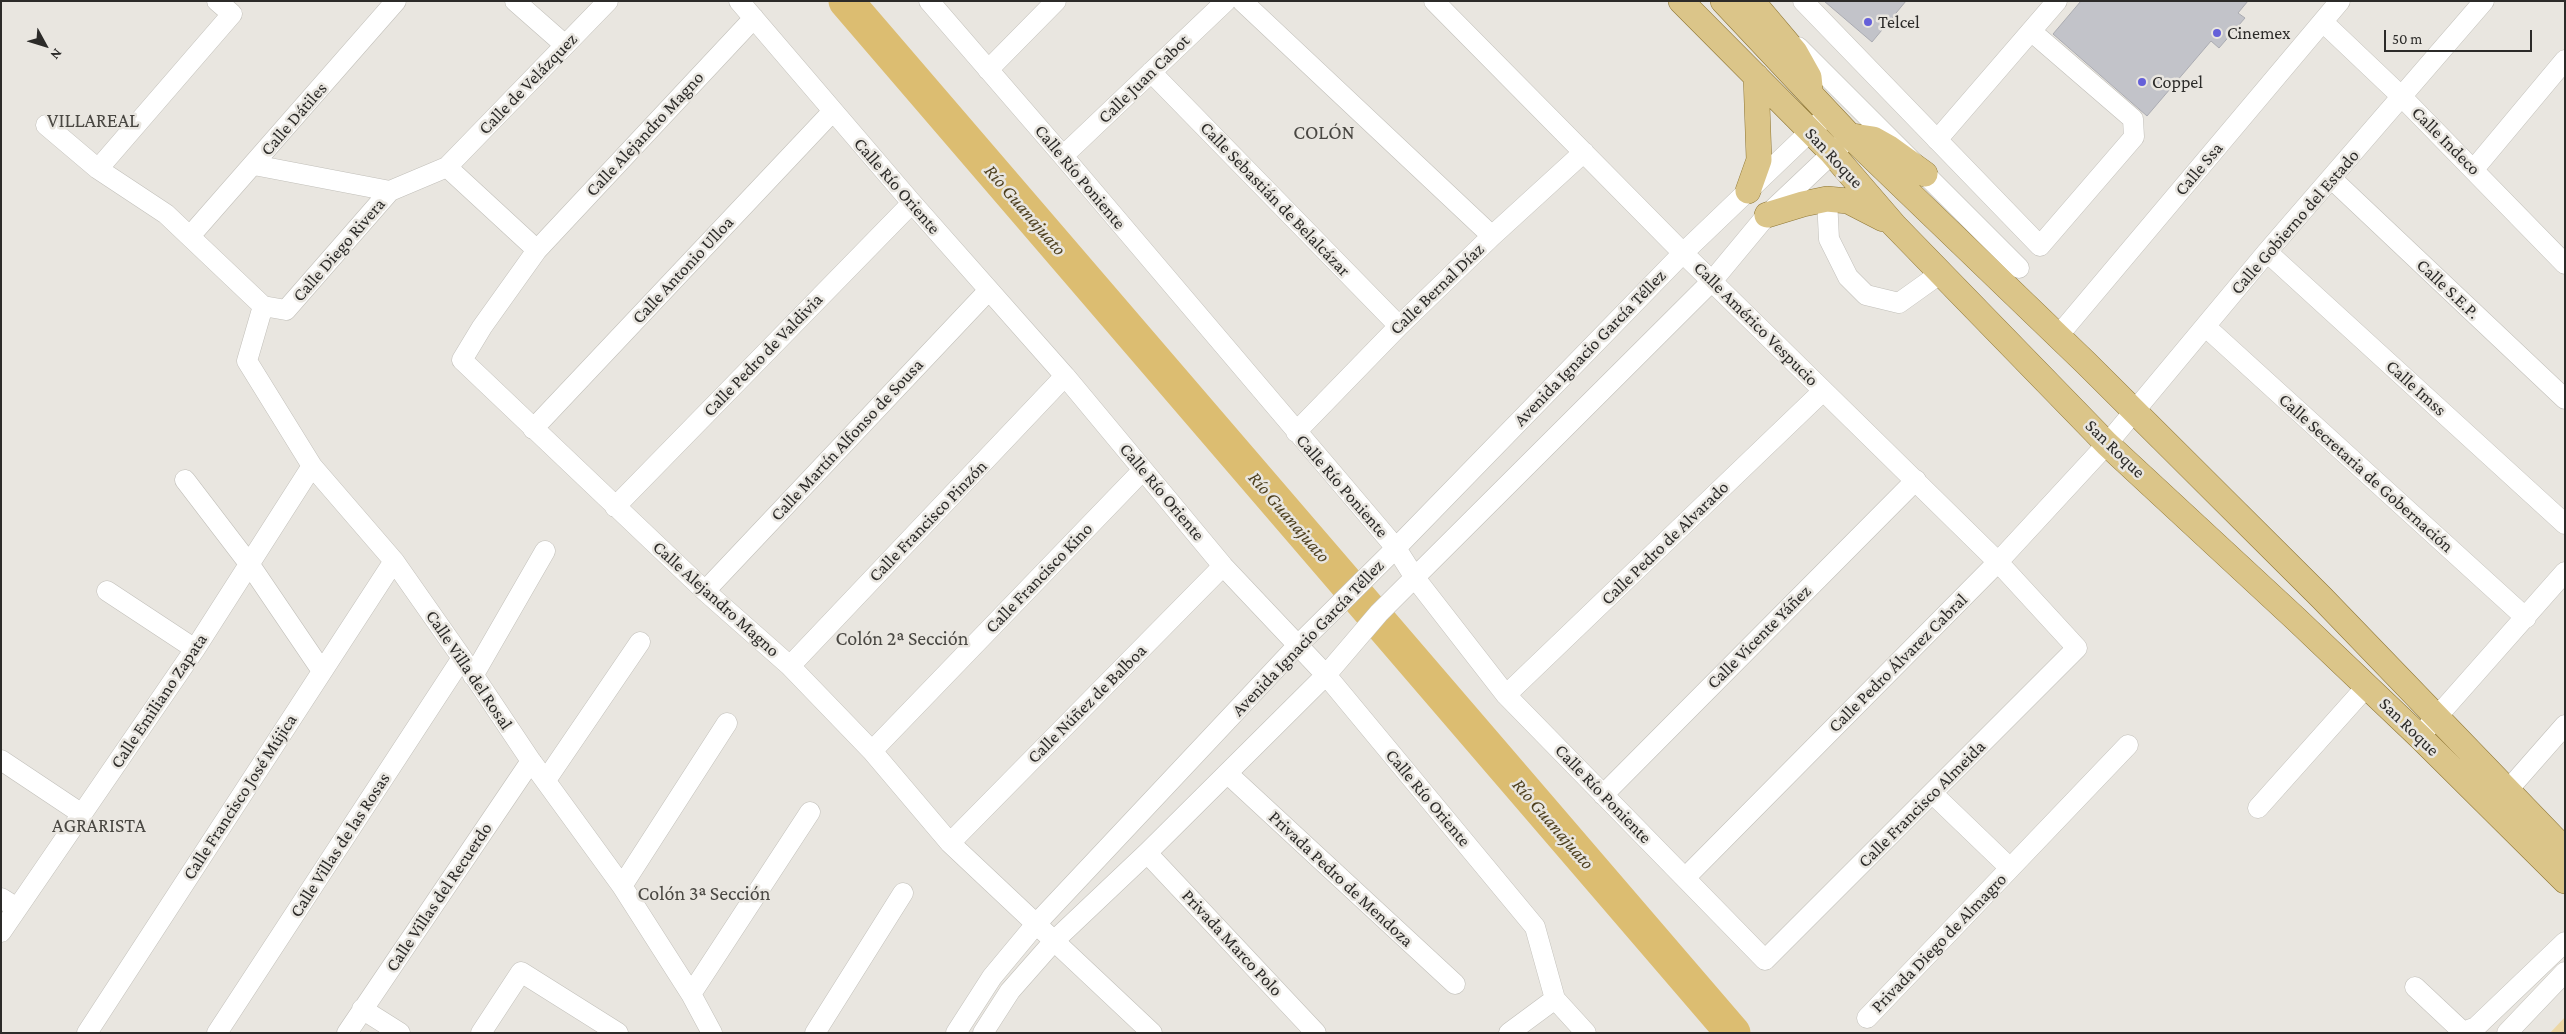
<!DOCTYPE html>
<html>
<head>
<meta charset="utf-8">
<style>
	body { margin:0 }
	#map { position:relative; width:2566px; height:1034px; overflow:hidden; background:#e9e6e0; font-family:"Crimson Pro",serif }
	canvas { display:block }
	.frame { position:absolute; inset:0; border:2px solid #2c2b29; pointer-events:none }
	.north { position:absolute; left:20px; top:20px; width:50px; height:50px; -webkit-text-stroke:4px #e9e6e0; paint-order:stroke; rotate:129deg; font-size:14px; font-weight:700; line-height:20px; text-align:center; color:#2c2b29 }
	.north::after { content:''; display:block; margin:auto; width:18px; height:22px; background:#2c2b29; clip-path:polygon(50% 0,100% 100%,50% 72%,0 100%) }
	.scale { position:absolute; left:2384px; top:30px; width:148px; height:22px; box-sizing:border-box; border:2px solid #2c2b29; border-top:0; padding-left:6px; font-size:15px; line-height:18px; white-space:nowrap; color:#2c2b29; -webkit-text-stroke:4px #e9e6e0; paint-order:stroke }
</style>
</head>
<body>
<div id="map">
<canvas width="2566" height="1034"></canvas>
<div class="frame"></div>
<div class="north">N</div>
<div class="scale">50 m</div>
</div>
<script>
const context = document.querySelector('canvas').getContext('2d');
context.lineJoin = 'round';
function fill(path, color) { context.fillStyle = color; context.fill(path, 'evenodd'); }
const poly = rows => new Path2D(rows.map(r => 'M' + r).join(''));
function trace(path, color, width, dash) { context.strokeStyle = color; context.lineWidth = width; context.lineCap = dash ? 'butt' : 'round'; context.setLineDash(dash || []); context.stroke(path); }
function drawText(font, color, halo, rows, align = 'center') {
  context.font = font + ' "Crimson Pro",serif'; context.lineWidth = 5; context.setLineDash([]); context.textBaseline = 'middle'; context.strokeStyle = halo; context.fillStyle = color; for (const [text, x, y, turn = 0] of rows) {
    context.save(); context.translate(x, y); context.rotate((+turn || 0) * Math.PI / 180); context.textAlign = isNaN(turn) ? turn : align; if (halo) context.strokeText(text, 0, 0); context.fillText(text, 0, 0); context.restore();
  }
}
fill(poly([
	[2565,1017,2565,1033,2550,1033]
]), '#ecd7a5');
trace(poly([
	[846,1,1733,1033]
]), '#dcbd71', 35);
const building = poly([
	[1824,1,1906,1,1872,42,1824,1],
	[2081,1,2248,1,2238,13,2245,18,2219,48,2211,41,2147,116,2053,34,2081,1]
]);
fill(building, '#c2c3c9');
trace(building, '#aaabb1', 1);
const minor = poly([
	[515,1,565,45],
	[739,1,912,203,1065,376,1223,566,1326,675,1535,927,1555,999,1586,1033],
	[929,1,1063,156,1396,548,1415,578,1506,695,1765,960,2077,648,1998,562,1683,253,1434,1],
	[1242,1,1492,236],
	[1803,1,2040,246,2134,137,2133,119,2031,31],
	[754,18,537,250,482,327,462,360,705,591,790,666,872,751,950,843,1152,1033],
	[2323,22,2402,97,2565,264],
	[1798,47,2019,268],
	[988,70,1056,1],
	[1151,72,1399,326],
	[46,125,98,169,166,214,263,306,286,310,390,191,447,167,608,1],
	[1937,140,2057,1],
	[1063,156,1226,1],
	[254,165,390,191],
	[447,167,537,250],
	[98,169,232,14,217,1],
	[2474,169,2565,60],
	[2332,179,2565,399],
	[1827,199,1829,239,1848,277,1866,295,1899,303,1941,273],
	[191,235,396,1],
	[2267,252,2565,524],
	[263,306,247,361,312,466,394,561,462,658,531,761,622,886,691,994,712,1033],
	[2206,327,2526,618],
	[2058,336,2340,1],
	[533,429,833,111],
	[1296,432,1399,326,1492,236,1584,152],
	[185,480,250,565,322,671],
	[615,507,912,203],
	[107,591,195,649],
	[705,591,989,290],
	[790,666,1065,376],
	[473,676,545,551],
	[1506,695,1823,391],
	[2427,728,2565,572],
	[872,751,1143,470],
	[1,760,82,814],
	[1228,774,1455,984],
	[546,780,640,642],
	[2507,791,2565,725],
	[1933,794,2010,868],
	[1603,795,1916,480],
	[2258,808,2366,687],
	[950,843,1223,566],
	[1147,853,1316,1033],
	[1685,878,1998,562,2107,444,2267,252,2484,1],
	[622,886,727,723],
	[1,898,17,908],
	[1,932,195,649,312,466],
	[2415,987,2463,1032,2476,1027,2565,942],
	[691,994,810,812],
	[362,1009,400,1033],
	[1867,1018,2128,745],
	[87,1033,394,561],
	[217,1033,462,658],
	[347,1033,531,761],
	[481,1033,521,972,618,1033],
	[815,1033,903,893],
	[956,1033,992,977,1036,924,1298,645,1396,548,1683,253,1821,121],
	[983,1033,1010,991,1054,941,1147,853,1326,675,1379,613,1713,280,1767,215,1842,144],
	[1509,1033,1555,999],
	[2507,1033,2565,972]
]);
const major = poly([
	[1681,1,1832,153,1894,225,2107,444,2296,619,2420,737,2565,881],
	[1723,1,1850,136,2086,363,2322,598,2565,850],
	[1752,1,1795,52,1809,77,1810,87],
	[1853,136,1873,139,1889,148,1925,174],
	[1748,191,1759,160,1756,76],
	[1767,215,1803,204,1827,199,1848,201,1883,219]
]);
trace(minor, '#c1bfb9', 21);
trace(major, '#8e7634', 26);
trace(minor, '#fff', 20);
trace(major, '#dbc589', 25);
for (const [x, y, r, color] of [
	[1868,22,5,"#6560d9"],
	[2217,33,5,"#6560d9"],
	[2142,82,5,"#6560d9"]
]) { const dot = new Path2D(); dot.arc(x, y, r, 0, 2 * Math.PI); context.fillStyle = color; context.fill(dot); trace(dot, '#e9e6e0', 2); }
drawText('18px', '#2c2b29', '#e9e6e0', [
	["Telcel",1878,22],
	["Cinemex",2227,33],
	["Coppel",2152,82]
], 'left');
drawText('18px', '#2c2b29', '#e9e6e0', [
	["Calle Juan Cabot",1144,79,-44],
	["Calle de Velázquez",528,84,-46],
	["Calle Dátiles",294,119,-49],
	["Calle Alejandro Magno",645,134,-47],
	["Calle Indeco",2446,141,45],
	["San Roque",1834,158,47],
	["Calle Ssa",2199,169,-50],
	["Calle Río Poniente",1080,177,50],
	["Calle Río Oriente",897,186,49],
	["Calle Sebastián de Belalcázar",1275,199,46],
	["Calle Gobierno del Estado",2295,222,-49],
	["Calle Diego Rivera",339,250,-49],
	["Calle Antonio Ulloa",683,270,-47],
	["Calle Bernal Díaz",1437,289,-44],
	["Calle S.E.P.",2448,289,43],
	["Calle Américo Vespucio",1756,324,45],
	["Avenida Ignacio García Téllez",1590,348,-46],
	["Calle Pedro de Valdivia",763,355,-46],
	["Calle Imss",2416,388,42],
	["Calle Martín Alfonso de Sousa",847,440,-47],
	["San Roque",2115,449,44],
	["Calle Secretaria de Gobernación",2366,473,42],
	["Calle Río Poniente",1342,486,49],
	["Calle Río Oriente",1162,492,50],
	["Calle Francisco Pinzón",928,521,-46],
	["Calle Pedro de Alvarado",1665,543,-44],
	["Calle Francisco Kino",1039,578,-46],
	["Calle Alejandro Magno",716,599,42],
	["Calle Vicente Yáñez",1759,637,-45],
	["Avenida Ignacio García Téllez",1308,638,-46],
	["Calle Pedro Álvarez Cabral",1898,663,-45],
	["Calle Villa del Rosal",469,670,56],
	["Calle Emiliano Zapata",159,701,-56],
	["Calle Núñez de Balboa",1087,704,-45],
	["San Roque",2409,727,44],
	["Calle Río Poniente",1603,794,46],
	["Calle Francisco José Mújica",240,797,-57],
	["Calle Río Oriente",1428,798,50],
	["Calle Francisco Almeida",1922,804,-45],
	["Calle Villas de las Rosas",340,845,-57],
	["Privada Pedro de Mendoza",1341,879,43],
	["Calle Villas del Recuerdo",439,897,-56],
	["Privada Marco Polo",1232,943,47],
	["Privada Diego de Almagro",1939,943,-46]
]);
drawText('italic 19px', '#4e401f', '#e9e6e0', [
	["Río Guanajuato",1025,210,49],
	["Río Guanajuato",1289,517,49],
	["Río Guanajuato",1553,824,49]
]);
drawText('20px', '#494742', '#e9e6e0', [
	["VILLAREAL",93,121],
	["COLÓN",1324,133],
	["Colón 2ª Sección",902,639],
	["AGRARISTA",99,826],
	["Colón 3ª Sección",704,894]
]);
</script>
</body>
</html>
